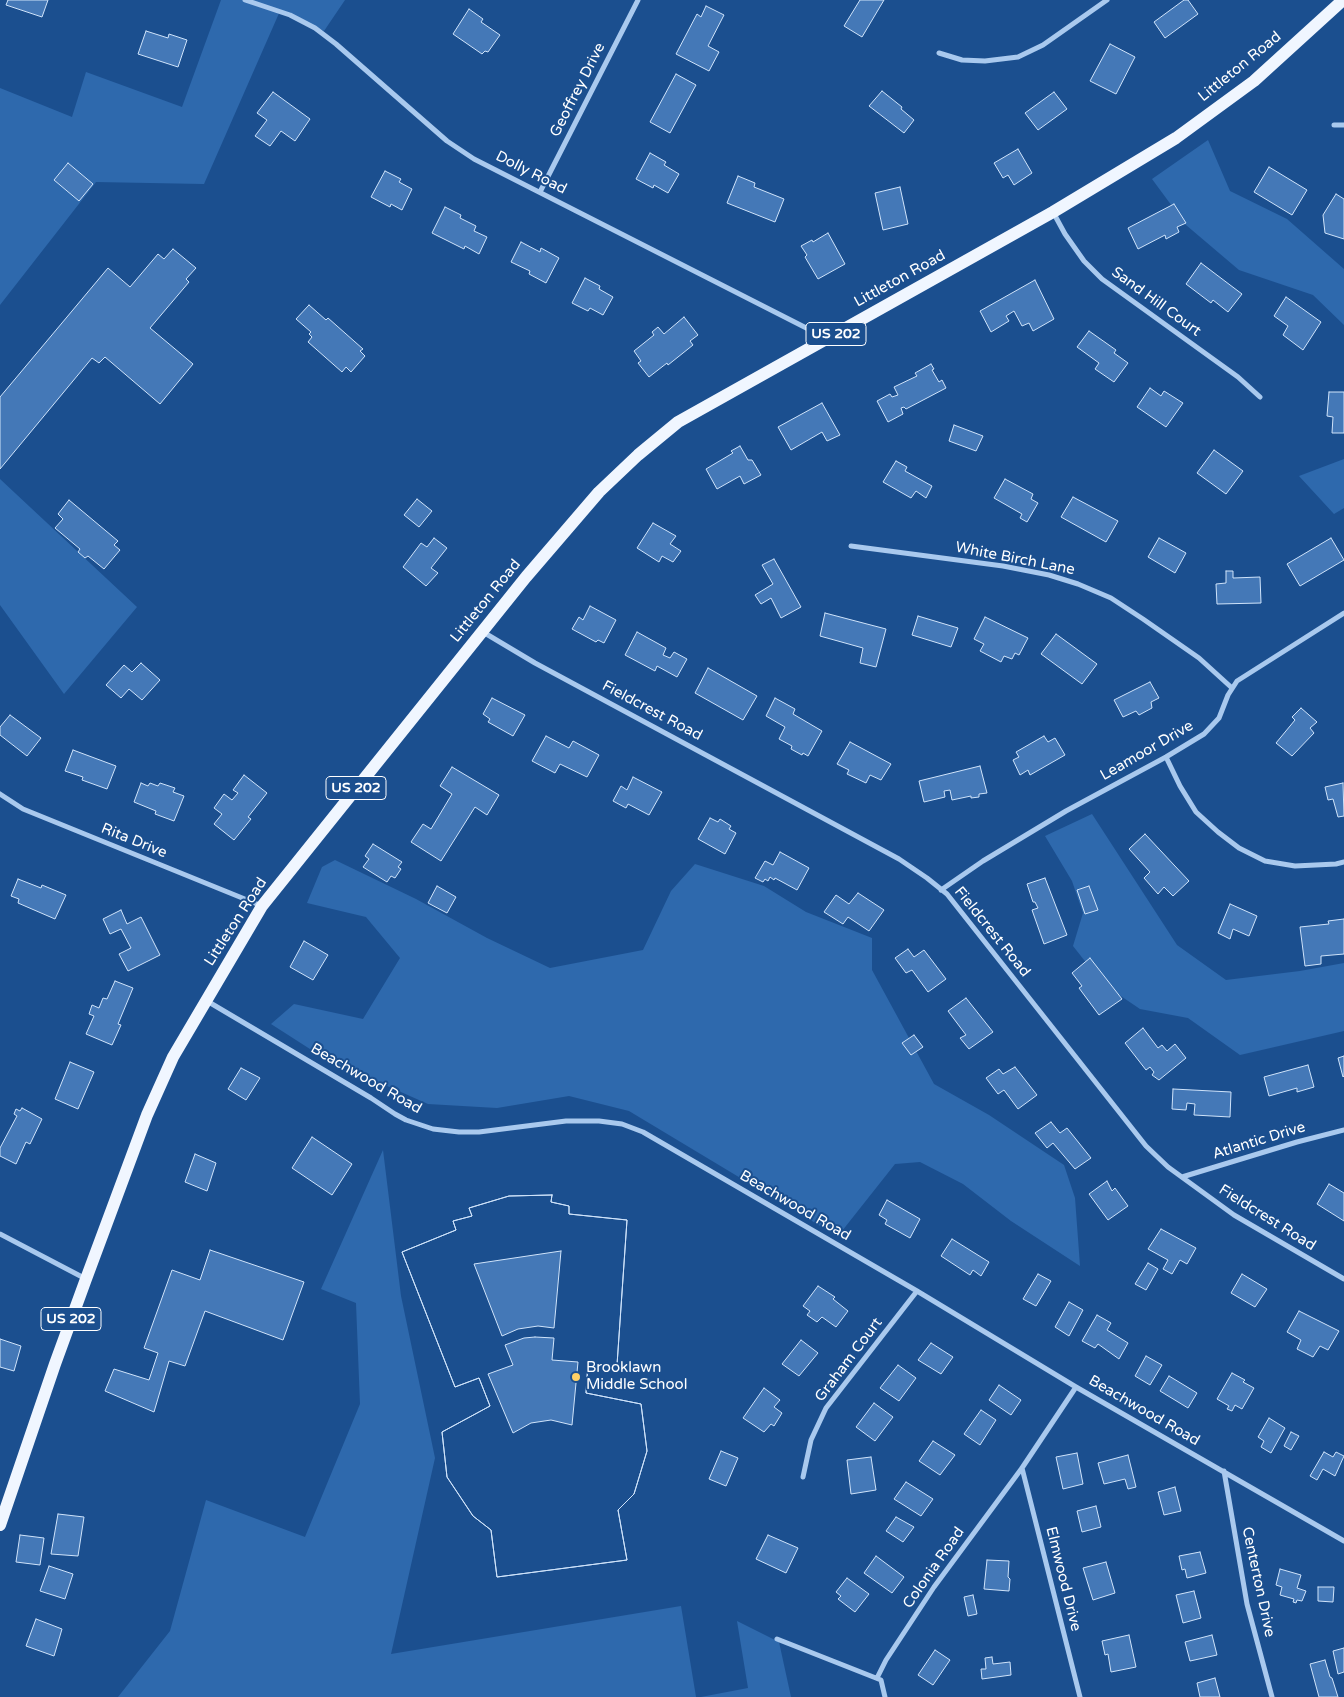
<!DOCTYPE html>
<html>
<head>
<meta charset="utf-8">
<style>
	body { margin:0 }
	canvas { display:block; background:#1b4f8f }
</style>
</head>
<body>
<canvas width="1344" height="1697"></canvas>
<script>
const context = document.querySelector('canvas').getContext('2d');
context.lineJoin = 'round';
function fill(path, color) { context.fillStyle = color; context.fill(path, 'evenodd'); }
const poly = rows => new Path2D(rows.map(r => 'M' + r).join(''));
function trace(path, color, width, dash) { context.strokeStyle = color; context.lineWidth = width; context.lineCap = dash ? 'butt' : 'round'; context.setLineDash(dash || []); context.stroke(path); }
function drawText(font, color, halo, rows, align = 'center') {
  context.font = font + ' "Varela Round",sans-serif'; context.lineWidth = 4; context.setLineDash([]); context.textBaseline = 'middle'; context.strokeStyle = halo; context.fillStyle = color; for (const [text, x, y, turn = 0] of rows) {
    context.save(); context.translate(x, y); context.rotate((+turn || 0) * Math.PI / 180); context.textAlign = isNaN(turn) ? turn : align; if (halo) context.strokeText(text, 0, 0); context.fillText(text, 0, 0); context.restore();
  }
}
fill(poly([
	[221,0,345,0,324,31,280,11,204,184,96,182,0,305,0,88,72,117,86,72,182,107],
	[1208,140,1230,191,1287,219,1344,269,1344,325,1313,295,1239,270,1186,225,1152,179],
	[1344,459,1344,508,1334,514,1299,476],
	[0,479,137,607,64,694,0,605],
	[1092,814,1177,945,1226,980,1300,971,1344,963,1344,1031,1240,1055,1188,1018,1140,1009,1103,984,1073,946,1083,913,1072,881,1045,836],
	[335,860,416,899,487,938,550,968,643,950,671,891,695,864,764,886,806,912,872,938,872,970,934,1084,989,1115,1064,1165,1075,1198,1080,1266,1011,1221,963,1184,920,1162,895,1164,842,1231,822,1227,629,1111,569,1096,497,1108,428,1104,324,1058,271,1024,294,1004,363,1019,400,958,366,917,307,903,322,867],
	[383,1150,401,1296,435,1458,391,1654,681,1606,696,1697,118,1697,170,1631,206,1500,305,1537,360,1404,356,1303,321,1289],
	[737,1621,779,1642,791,1697,701,1697,748,1688]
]), '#2e69ad');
const building = poly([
	[8,0,48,0,42,17,6,5,8,0],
	[860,0,884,0,862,37,844,26,860,0],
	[1184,0,1188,0,1198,14,1165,38,1154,22,1184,0],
	[706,6,724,15,708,46,719,52,709,71,676,54,697,14,701,17,706,6],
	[469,9,483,19,481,22,500,35,488,52,485,51,482,54,453,34,469,9],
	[146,31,168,38,169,34,187,40,178,67,138,54,146,31],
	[1110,44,1135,57,1116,94,1090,81,1110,44],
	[676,74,696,85,670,133,650,122,676,74],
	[882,91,902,107,901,109,914,120,904,133,869,106,882,91],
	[273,92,310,119,295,141,281,131,270,146,255,136,267,120,257,113,273,92],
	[1054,92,1067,109,1038,130,1025,113,1054,92],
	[1018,149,1032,173,1014,185,1008,175,1003,178,994,163,1018,149],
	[650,153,666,162,664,165,679,174,668,193,654,185,653,188,636,179,650,153],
	[68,163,93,184,79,201,54,180,68,163],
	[1269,167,1307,190,1292,215,1254,192,1269,167],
	[385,171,401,179,399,182,412,189,402,210,391,204,390,207,371,197,385,171],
	[738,176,755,183,754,187,784,199,775,222,727,203,738,176],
	[900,187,908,224,883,230,875,193,900,187],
	[1336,194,1344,199,1344,239,1325,233,1323,215,1336,194],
	[1174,204,1186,223,1177,227,1179,232,1166,239,1165,235,1138,249,1128,228,1174,204],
	[445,207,461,215,460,218,476,226,474,231,487,237,479,254,465,246,464,249,432,233,445,207],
	[828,233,845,264,818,279,805,257,807,255,801,246,812,240,813,242,828,233],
	[521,242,540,252,541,248,559,258,546,283,529,274,530,271,511,262,521,242],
	[173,249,196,268,186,279,189,282,150,328,193,364,160,404,105,357,99,363,92,358,0,469,0,397,108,268,130,287,158,254,164,259,173,249],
	[1201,263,1242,294,1228,312,1213,300,1211,303,1186,284,1201,263],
	[585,278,600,286,599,289,613,297,603,315,590,308,588,311,572,303,585,278],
	[1035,280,1054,319,1033,331,1029,323,1022,326,1014,311,1006,316,1009,321,991,332,980,311,1035,280],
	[1286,297,1321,322,1303,350,1283,335,1288,326,1274,316,1286,297],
	[309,305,326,320,328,318,363,349,360,351,365,356,351,372,346,367,342,372,308,342,312,337,309,334,311,332,296,319,309,305],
	[684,317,698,335,690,341,693,345,668,365,667,363,649,377,638,363,641,361,634,351,654,335,652,332,658,327,664,334,684,317],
	[1089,331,1116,350,1114,353,1128,363,1114,382,1095,369,1099,363,1077,347,1089,331],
	[931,364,934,369,932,370,939,382,942,380,946,388,906,409,904,407,901,408,903,414,888,422,877,401,890,394,892,397,898,395,894,387,917,376,915,373,931,364],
	[1150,388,1161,396,1164,391,1183,403,1166,427,1137,407,1150,388],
	[1329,392,1344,392,1344,433,1332,433,1333,417,1327,416,1329,392],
	[822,403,840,435,827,441,822,432,791,450,778,427,822,403],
	[954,425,983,436,976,451,949,441,954,425],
	[740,446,748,460,752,460,761,475,744,484,740,476,717,489,706,469,733,453,731,451,740,446],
	[1214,450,1243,471,1226,494,1197,473,1214,450],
	[896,461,907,467,905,471,932,486,926,498,916,491,911,498,883,482,896,461],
	[1005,479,1033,494,1031,499,1038,503,1027,522,1020,518,1022,514,994,498,1005,479],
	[1073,497,1118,521,1106,542,1061,517,1073,497],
	[417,499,432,511,419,527,404,515,417,499],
	[69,500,118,541,114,545,120,550,104,569,88,556,85,558,78,552,80,549,55,528,63,519,58,514,69,500],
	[653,523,676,536,670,544,681,551,673,562,662,556,659,562,637,548,653,523],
	[434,538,447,548,431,568,438,573,426,586,403,567,421,543,427,547,434,538],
	[1159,538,1186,553,1175,573,1148,557,1159,538],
	[1331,538,1344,560,1300,586,1287,564,1331,538],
	[774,559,801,607,781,618,771,598,761,604,755,595,773,584,762,565,774,559],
	[1226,571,1233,571,1233,578,1260,577,1261,603,1217,604,1216,584,1226,583,1226,571],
	[590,606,616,620,604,643,598,640,596,642,572,629,579,617,583,620,590,606],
	[825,613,886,629,876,667,860,663,863,648,820,636,825,613],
	[918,616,958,628,951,647,912,635,918,616],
	[985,617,1028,638,1019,655,1015,653,1012,659,1004,656,1001,662,980,651,984,644,974,639,985,617],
	[637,632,666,648,663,655,670,658,674,652,687,659,677,677,657,666,655,671,625,655,637,632],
	[1056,634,1097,664,1082,684,1041,654,1056,634],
	[141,663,160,680,142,700,129,689,121,698,106,685,124,665,132,672,141,663],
	[708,668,757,696,743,720,695,693,708,668],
	[1150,682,1159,698,1151,702,1152,708,1139,715,1136,711,1123,717,1114,700,1150,682],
	[492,698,525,715,513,736,488,722,490,719,483,714,492,698],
	[775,698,795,709,793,714,822,731,808,756,803,753,802,755,791,749,792,746,779,739,785,727,766,716,775,698],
	[1301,708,1317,722,1310,728,1314,733,1292,756,1276,743,1295,720,1292,717,1301,708],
	[10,715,41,738,27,756,0,735,0,727,10,715],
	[546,736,569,748,573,741,599,755,587,777,560,764,555,773,532,761,546,736],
	[1044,736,1048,742,1055,738,1065,755,1030,775,1028,770,1020,775,1013,760,1019,757,1016,752,1044,736],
	[850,742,891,764,881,780,870,775,866,783,847,774,849,770,837,764,850,742],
	[73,750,116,766,107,789,82,780,83,777,65,771,73,750],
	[980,766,987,793,979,794,979,797,971,798,971,796,952,800,950,790,944,791,945,797,924,802,919,781,980,766],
	[452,767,499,795,487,815,475,807,441,861,411,842,423,824,431,829,452,794,440,786,452,767],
	[244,775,267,793,248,817,251,819,234,840,214,824,222,814,214,808,224,794,232,800,238,793,233,790,244,775],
	[633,777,662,792,649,815,628,804,626,808,613,801,621,786,627,790,633,777],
	[141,783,148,786,150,783,158,786,160,783,175,788,173,792,184,796,174,821,155,814,156,811,134,802,141,783],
	[1343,783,1344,816,1338,817,1333,799,1328,800,1325,787,1343,783],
	[710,818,718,822,720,819,731,826,729,829,736,833,725,854,698,839,710,818],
	[1145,834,1189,881,1173,896,1164,887,1158,894,1144,878,1150,872,1129,849,1145,834],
	[373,844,402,862,398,867,401,869,395,878,391,876,387,882,363,867,369,859,365,856,373,844],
	[780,852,809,868,797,890,775,878,774,880,770,877,768,881,765,879,763,882,755,878,765,861,773,865,780,852],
	[1045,878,1067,935,1044,944,1032,910,1038,908,1035,902,1033,902,1027,884,1045,878],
	[18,879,41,888,42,885,66,895,55,919,18,903,19,899,11,896,18,879],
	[437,886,456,897,447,913,428,903,437,886],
	[1089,886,1098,910,1085,914,1077,890,1089,886],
	[858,893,884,910,869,931,848,917,843,924,824,912,836,895,849,904,858,893],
	[1230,904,1257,916,1249,936,1233,929,1230,939,1218,933,1230,904],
	[121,910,127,924,141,917,160,955,128,971,119,954,131,948,121,929,110,934,103,919,121,910],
	[1344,919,1344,954,1321,956,1321,964,1305,966,1300,927,1329,924,1328,921,1344,919],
	[304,941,328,955,313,980,290,967,304,941],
	[908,949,914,957,924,950,946,979,928,992,912,970,906,973,895,958,908,949],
	[1090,958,1122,999,1099,1015,1079,988,1082,986,1072,973,1090,958],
	[115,981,133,988,118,1024,121,1025,112,1045,86,1034,94,1016,89,1014,92,1005,99,1008,103,998,107,999,115,981],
	[966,998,993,1032,969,1049,960,1038,966,1035,948,1011,966,998],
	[1143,1028,1158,1048,1162,1045,1167,1051,1175,1044,1186,1058,1159,1080,1152,1075,1154,1072,1150,1067,1146,1070,1125,1043,1143,1028],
	[914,1035,923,1047,911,1055,902,1043,914,1035],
	[1344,1056,1344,1076,1343,1077,1338,1058,1344,1056],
	[70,1062,94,1072,78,1109,55,1099,70,1062],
	[1308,1065,1314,1087,1297,1092,1297,1088,1269,1096,1264,1077,1308,1065],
	[1015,1067,1037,1095,1018,1109,1004,1090,998,1094,986,1078,999,1069,1003,1074,1015,1067],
	[241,1068,260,1078,246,1100,228,1089,241,1068],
	[1173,1089,1231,1092,1230,1117,1194,1115,1195,1104,1187,1103,1186,1110,1172,1109,1173,1089],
	[22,1108,42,1119,30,1144,26,1142,16,1164,0,1156,0,1148,17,1116,14,1114,16,1109,20,1111,22,1108],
	[1051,1122,1060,1133,1067,1128,1091,1158,1075,1169,1053,1143,1047,1148,1035,1133,1051,1122],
	[312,1137,352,1164,332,1195,292,1168,312,1137],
	[195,1154,216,1163,207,1191,185,1182,195,1154],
	[1107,1181,1112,1191,1115,1188,1128,1206,1108,1220,1089,1194,1107,1181],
	[1329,1184,1344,1193,1344,1221,1317,1204,1329,1184],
	[552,1195,551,1202,569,1206,569,1214,627,1220,617,1365,588,1363,586,1393,641,1404,647,1451,634,1494,618,1510,627,1560,497,1577,491,1530,473,1516,447,1477,442,1432,490,1406,479,1378,455,1387,402,1252,456,1230,453,1221,472,1216,469,1208,509,1196,552,1195],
	[561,1251,554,1328,538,1326,518,1329,502,1336,474,1264,561,1251],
	[535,1337,554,1338,552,1360,578,1362,572,1425,551,1420,531,1423,513,1433,488,1374,513,1365,505,1345,524,1338,535,1337],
	[552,1195,551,1202,569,1206,569,1214,627,1220,617,1365,588,1363,586,1393,641,1404,647,1451,634,1494,618,1510,627,1560,497,1577,491,1530,473,1516,447,1477,442,1432,490,1406,479,1378,455,1387,402,1252,456,1230,453,1221,472,1216,469,1208,509,1196,552,1195],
	[887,1200,920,1219,910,1238,885,1224,887,1220,879,1215,887,1200],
	[1161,1229,1196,1248,1187,1264,1180,1260,1172,1274,1163,1269,1168,1260,1148,1249,1161,1229],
	[952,1239,989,1262,981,1276,973,1270,970,1275,941,1256,952,1239],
	[210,1250,304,1282,283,1340,205,1311,185,1366,169,1361,154,1412,105,1391,114,1369,149,1380,158,1353,144,1348,172,1270,200,1280,210,1250],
	[1148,1263,1158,1269,1146,1290,1135,1284,1148,1263],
	[1038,1274,1051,1281,1036,1306,1023,1299,1038,1274],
	[1242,1274,1267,1289,1255,1307,1231,1293,1242,1274],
	[818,1286,835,1297,833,1299,848,1311,836,1327,822,1317,817,1322,807,1315,810,1311,803,1306,818,1286],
	[1069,1302,1083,1310,1069,1336,1055,1327,1069,1302],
	[1299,1311,1339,1331,1328,1350,1320,1346,1313,1357,1297,1349,1301,1340,1287,1332,1299,1311],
	[1097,1315,1111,1323,1107,1330,1128,1343,1119,1359,1098,1344,1095,1348,1082,1341,1097,1315],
	[0,1339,21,1346,14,1371,0,1367,0,1339],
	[801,1340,818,1353,799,1376,782,1364,801,1340],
	[931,1343,953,1357,941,1374,918,1360,931,1343],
	[1146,1356,1162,1365,1150,1385,1135,1376,1146,1356],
	[898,1365,916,1378,899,1401,880,1388,898,1365],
	[1232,1373,1245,1380,1243,1382,1254,1388,1242,1409,1235,1405,1232,1411,1227,1409,1229,1406,1217,1399,1232,1373],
	[1169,1376,1197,1393,1188,1408,1160,1391,1169,1376],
	[999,1385,1021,1400,1011,1415,989,1400,999,1385],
	[764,1388,780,1400,774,1407,782,1413,774,1426,771,1424,764,1432,743,1418,764,1388],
	[874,1403,893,1417,875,1441,856,1427,874,1403],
	[981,1410,996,1420,980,1445,964,1434,981,1410],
	[1269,1418,1285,1428,1271,1453,1261,1447,1264,1441,1258,1437,1269,1418],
	[1291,1432,1299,1436,1291,1450,1284,1446,1291,1432],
	[933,1441,955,1455,940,1475,919,1461,933,1441],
	[721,1451,738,1458,726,1486,709,1479,721,1451],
	[1324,1452,1333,1457,1336,1452,1344,1456,1335,1476,1323,1469,1317,1480,1310,1476,1324,1452],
	[1077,1453,1083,1484,1063,1489,1056,1457,1077,1453],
	[1128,1455,1136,1487,1128,1489,1125,1479,1104,1484,1098,1463,1128,1455],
	[871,1457,876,1490,851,1494,847,1460,871,1457],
	[906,1482,933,1499,921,1516,894,1499,906,1482],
	[1175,1487,1181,1511,1164,1515,1158,1492,1175,1487],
	[1096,1506,1101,1527,1082,1532,1077,1511,1096,1506],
	[58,1514,84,1517,78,1556,51,1554,58,1514],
	[896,1517,914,1527,903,1542,886,1531,896,1517],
	[20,1535,44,1538,40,1565,16,1562,20,1535],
	[768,1535,798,1548,786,1573,756,1559,768,1535],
	[1200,1552,1206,1573,1187,1578,1185,1569,1182,1570,1179,1556,1200,1552],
	[876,1556,904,1577,892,1593,864,1573,876,1556],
	[987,1560,1009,1561,1008,1577,1010,1579,1009,1591,984,1589,987,1560],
	[1106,1562,1115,1593,1093,1600,1083,1568,1106,1562],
	[49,1566,73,1574,65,1599,40,1591,49,1566],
	[1280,1569,1301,1575,1297,1588,1306,1591,1302,1601,1297,1600,1296,1603,1293,1602,1294,1599,1280,1595,1282,1587,1276,1585,1280,1569],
	[847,1578,869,1594,855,1612,838,1599,841,1596,836,1592,847,1578],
	[1318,1587,1334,1587,1333,1602,1318,1601,1318,1587],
	[1194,1591,1201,1618,1183,1623,1176,1595,1194,1591],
	[973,1595,977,1614,968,1616,964,1597,973,1595],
	[36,1619,62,1629,54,1656,26,1646,36,1619],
	[1129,1635,1136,1667,1111,1672,1108,1654,1105,1655,1102,1641,1129,1635],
	[1212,1635,1217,1655,1190,1661,1185,1642,1212,1635],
	[1344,1648,1344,1672,1338,1674,1333,1651,1344,1648],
	[935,1650,950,1660,933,1685,918,1675,935,1650],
	[992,1657,993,1664,1010,1662,1011,1675,982,1679,981,1669,986,1669,985,1658,992,1657],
	[1325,1660,1330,1677,1332,1678,1338,1697,1319,1697,1310,1664,1325,1660],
	[1215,1678,1220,1697,1200,1697,1197,1683,1215,1678]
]);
fill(building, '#4478b7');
trace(building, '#cfe3fa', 1);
trace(poly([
	[245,0,290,15,315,28,336,44,447,141,474,159,824,337],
	[939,53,962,60,985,61,1018,57,1043,45,1107,0],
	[1334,125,1344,125],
	[540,192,638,0],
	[1053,212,1065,234,1084,261,1102,279,1238,377,1260,397],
	[851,546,1003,566,1049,575,1078,584,1111,598,1143,619,1199,658,1232,688],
	[483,632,535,663,899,859,927,878,947,894,1146,1146,1168,1167,1234,1215,1344,1279],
	[1166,757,1180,786,1196,812,1218,832,1239,848,1265,861,1295,866,1336,864,1344,862],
	[0,794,23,809,262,906],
	[941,890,983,861,1066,811,1166,757,1204,734,1219,718,1228,695,1237,681,1344,613],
	[207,1001,371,1098,395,1114,406,1120,433,1129,459,1132,479,1132,566,1121,599,1121,622,1124,643,1132,917,1291,1076,1387,1344,1541],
	[1182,1177,1297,1142,1344,1130],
	[0,1234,86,1279],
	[1022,1468,1080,1697],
	[1224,1471,1247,1604,1272,1697],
	[803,1477,811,1440,826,1408,917,1291],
	[777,1639,881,1680,885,1697],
	[877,1678,886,1660,934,1587,1022,1468,1076,1387]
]), '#a9c9ee', 5);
trace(poly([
	[0,1525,55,1364,86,1279,147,1115,173,1057,262,906,526,577,599,492,638,455,678,422,1053,212,1176,138,1254,81,1343,0]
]), '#f0f6ff', 12);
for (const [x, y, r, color] of [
	[576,1377,5,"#ffd166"]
]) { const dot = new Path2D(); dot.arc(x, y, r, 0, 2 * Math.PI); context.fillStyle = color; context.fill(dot); trace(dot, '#1b4f8f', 2); }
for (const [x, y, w] of [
	[836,334,60],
	[356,788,60],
	[71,1319,60]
]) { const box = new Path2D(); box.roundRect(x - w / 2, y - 11.5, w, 23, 4); context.fillStyle = '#1b4f8f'; context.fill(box); trace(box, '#fff', 1); }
drawText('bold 14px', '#fff', null, [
	["US 202",836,334],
	["US 202",356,788],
	["US 202",71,1319]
]);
drawText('15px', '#fff', '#1b4f8f', [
	["Littleton Road",1240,67,-39],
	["Geoffrey Drive",578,90,-63],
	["Dolly Road",531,173,27],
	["Littleton Road",900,279,-29],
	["Sand Hill Court",1156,302,36],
	["White Birch Lane",1015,559,11],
	["Littleton Road",486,601,-51],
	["Fieldcrest Road",652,711,28],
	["Leamoor Drive",1147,751,-30],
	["Rita Drive",134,841,22],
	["Littleton Road",236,922,-57],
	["Fieldcrest Road",992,932,51],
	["Beachwood Road",366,1079,30],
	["Atlantic Drive",1259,1141,-17],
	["Beachwood Road",795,1206,30],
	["Fieldcrest Road",1267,1218,32],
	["Graham Court",849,1360,-53],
	["Beachwood Road",1144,1411,30],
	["Colonia Road",934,1568,-55],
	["Elmwood Drive",1063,1579,76],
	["Centerton Drive",1258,1582,78]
]);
drawText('15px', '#fff', '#1b4f8f', [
	["Brooklawn",586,1368],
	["Middle School",586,1385]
], 'left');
</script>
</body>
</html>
